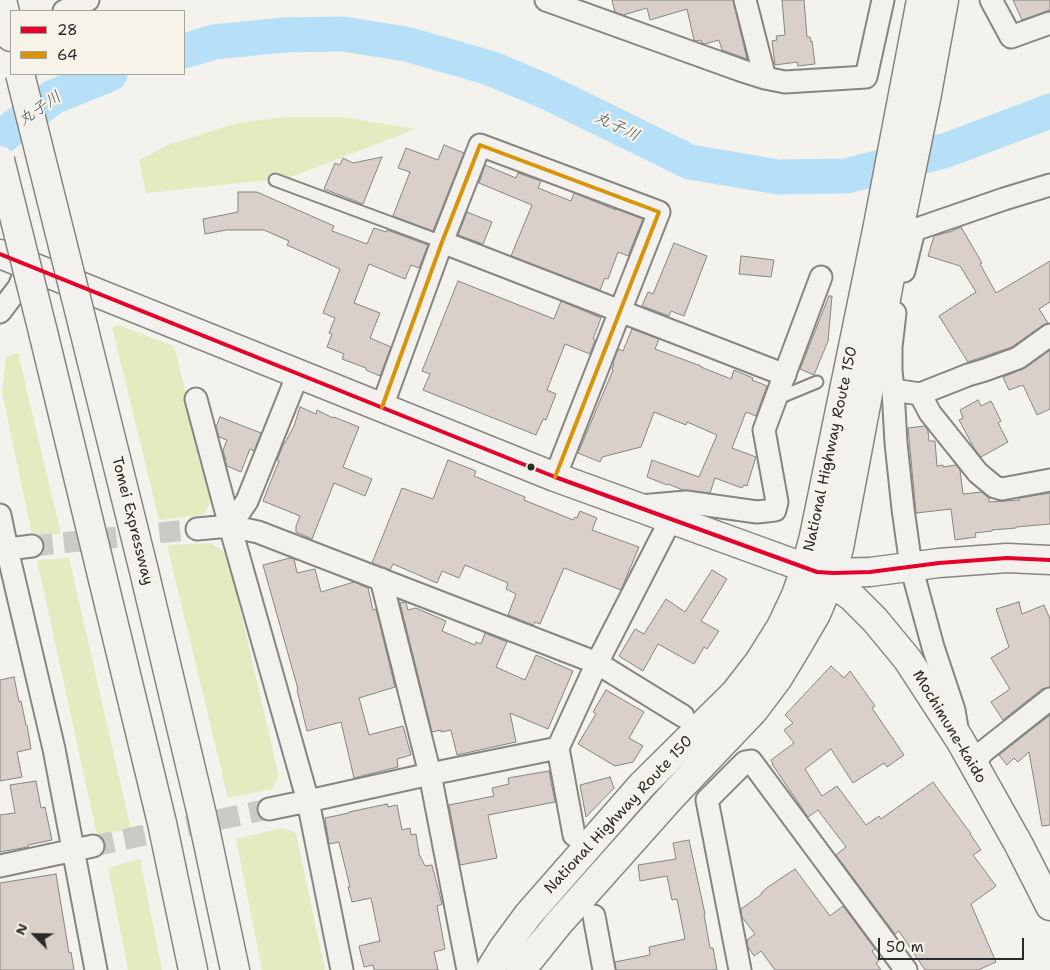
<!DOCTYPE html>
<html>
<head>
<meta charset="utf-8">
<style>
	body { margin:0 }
	#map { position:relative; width:1050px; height:970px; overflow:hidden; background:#f4f2ec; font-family:"Shantell Sans",sans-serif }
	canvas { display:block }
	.legend { position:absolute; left:10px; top:10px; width:175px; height:65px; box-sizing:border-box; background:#f7f3e8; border:1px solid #a5a39c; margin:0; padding:6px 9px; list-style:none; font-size:15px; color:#2b2b2b }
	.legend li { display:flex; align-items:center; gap:10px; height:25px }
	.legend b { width:25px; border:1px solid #a5a39c }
	.north { position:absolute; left:10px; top:910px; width:50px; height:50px; -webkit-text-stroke:4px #f7f3e8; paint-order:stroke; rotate:293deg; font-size:14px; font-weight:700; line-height:20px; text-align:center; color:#2b2b2b }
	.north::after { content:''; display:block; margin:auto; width:18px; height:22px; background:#2b2b2b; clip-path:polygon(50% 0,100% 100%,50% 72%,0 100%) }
	.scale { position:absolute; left:878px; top:938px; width:146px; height:22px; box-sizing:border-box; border:2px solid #2b2b2b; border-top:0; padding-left:6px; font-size:15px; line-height:18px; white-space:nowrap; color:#2b2b2b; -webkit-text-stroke:4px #f7f3e8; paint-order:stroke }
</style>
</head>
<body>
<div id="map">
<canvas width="1050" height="970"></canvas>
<ul class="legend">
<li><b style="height:6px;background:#e4002b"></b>28</li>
<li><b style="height:6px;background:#d89406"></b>64</li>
</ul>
<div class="north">N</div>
<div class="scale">50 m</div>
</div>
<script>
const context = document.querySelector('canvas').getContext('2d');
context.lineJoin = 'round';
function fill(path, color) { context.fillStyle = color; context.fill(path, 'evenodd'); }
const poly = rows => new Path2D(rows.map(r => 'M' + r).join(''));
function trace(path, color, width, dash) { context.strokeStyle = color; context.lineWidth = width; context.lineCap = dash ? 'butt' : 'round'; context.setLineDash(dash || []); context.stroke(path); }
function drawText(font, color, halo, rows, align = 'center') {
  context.font = font + ' "Shantell Sans","Klee One",sans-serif'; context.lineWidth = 4.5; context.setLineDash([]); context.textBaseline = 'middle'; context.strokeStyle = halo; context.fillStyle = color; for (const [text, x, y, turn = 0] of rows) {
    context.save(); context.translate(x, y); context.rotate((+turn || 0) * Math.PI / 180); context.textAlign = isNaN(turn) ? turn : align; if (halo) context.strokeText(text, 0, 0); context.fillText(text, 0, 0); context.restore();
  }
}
fill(poly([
	[285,117,342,117,416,129,288,178,146,193,139,160,168,145,237,123],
	[118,325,174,346,212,500,203,515,159,520,112,327],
	[18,353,61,534,32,535,2,392,6,357],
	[211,543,227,554,279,776,272,789,228,798,167,545],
	[69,558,131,829,97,835,37,560],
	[282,828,296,833,325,970,262,970,236,839],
	[140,859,162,970,128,970,108,868]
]), '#e2ecc0');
trace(poly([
	[184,51,214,42,284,35,343,34,406,44,490,68,547,92,690,162,778,177,846,176,947,150,1050,111],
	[0,138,53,97,110,74]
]), '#b6e0f7', 35);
const building = poly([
	[612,0,733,0,747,59,722,50,719,40,705,44,702,43,701,40,697,41,694,40,687,9,650,20,647,8,623,15,615,12,612,0],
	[782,0,804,0,807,37,810,37,811,42,812,41,815,64,798,66,797,62,775,65,772,41,777,40,776,36,785,35,782,0],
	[1013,0,1050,0,1050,10,1022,20,1013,0],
	[444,145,464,153,433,231,393,216,410,172,398,168,406,148,438,160,444,145],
	[382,157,363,204,324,189,335,163,340,165,343,158,353,163,382,157],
	[485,165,516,178,518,173,541,181,538,188,571,201,574,193,616,210,616,209,643,219,628,256,618,252,608,279,605,278,600,290,511,256,532,205,479,183,485,165],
	[238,192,257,192,334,226,332,231,367,244,374,228,386,232,387,230,428,245,419,268,411,265,405,279,369,264,354,303,380,313,370,338,391,347,380,376,366,370,366,368,342,359,344,354,327,347,332,334,329,333,335,318,323,313,340,269,287,245,289,241,264,230,226,230,205,234,203,219,238,212,238,192],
	[467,212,492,222,483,244,458,235,467,212],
	[961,227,982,263,980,264,996,293,1050,261,1050,302,1039,309,1048,323,1043,325,1012,347,968,362,939,316,976,292,960,266,928,256,934,236,948,232,950,232,961,227],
	[674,243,707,256,684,316,671,311,669,316,642,306,648,292,653,294,674,243],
	[741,256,774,260,771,277,739,274,741,256],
	[458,281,554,319,561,301,601,318,593,339,595,340,590,354,565,344,547,390,556,394,546,420,543,419,536,435,423,390,430,374,422,371,458,281],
	[829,296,832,296,828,341,814,375,800,369,829,296],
	[632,329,659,339,655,349,701,366,701,367,731,379,734,370,753,378,752,380,767,386,756,416,746,412,732,448,756,457,747,486,744,485,742,488,715,478,710,493,683,490,668,484,667,485,647,477,652,460,699,477,717,435,687,422,686,425,654,412,641,447,602,457,600,462,578,453,613,370,612,369,614,364,613,363,618,349,623,351,632,329],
	[1050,350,1050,409,1037,415,1023,385,1009,390,1003,377,1025,368,1050,350],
	[978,400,981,406,991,401,1001,421,998,423,1008,442,981,457,974,448,959,420,963,418,960,410,978,400],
	[300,407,316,414,317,410,333,418,334,417,359,427,343,467,372,479,365,496,334,483,312,539,296,532,296,526,300,516,263,501,279,461,277,460,284,443,285,443,294,426,300,407],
	[220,417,261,433,254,451,250,449,241,472,227,466,225,460,226,458,225,458,223,450,227,440,219,437,216,427,220,417],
	[925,426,928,431,929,441,935,441,937,466,943,465,943,467,956,465,960,470,963,494,981,492,989,498,989,502,1020,500,1019,498,1050,493,1050,524,1016,527,1016,528,992,530,992,531,975,533,976,537,955,540,951,509,916,513,908,428,925,426],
	[448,460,476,471,474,476,525,497,524,500,573,520,575,517,577,518,580,511,597,518,592,530,639,547,621,590,564,568,540,624,535,622,533,625,508,615,516,594,506,589,508,583,465,565,459,578,442,571,437,583,393,564,390,570,372,563,402,488,433,499,448,460],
	[290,558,294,559,297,573,315,569,321,592,354,582,368,588,373,610,376,609,395,687,359,698,369,735,403,726,411,755,397,759,398,767,354,778,341,722,307,731,297,690,298,689,263,565,290,558],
	[712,570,727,579,701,621,719,631,707,649,704,647,694,664,658,644,643,671,619,656,635,629,644,634,666,599,685,612,712,570],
	[404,602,406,603,408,610,416,608,446,621,442,631,475,645,476,642,481,644,485,633,507,642,496,667,525,680,536,655,573,671,548,729,510,713,516,742,457,755,451,730,441,732,441,730,432,732,400,603,404,602],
	[1019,602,1022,614,1044,605,1050,619,1050,687,1042,689,1003,720,991,702,1010,689,991,658,1009,647,996,609,1019,602],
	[831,666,844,678,850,671,875,706,872,708,904,755,887,767,884,763,853,783,831,749,805,769,822,796,837,786,866,825,879,816,881,819,933,782,971,834,970,834,981,850,973,855,996,886,971,904,996,962,978,970,925,970,899,931,895,934,836,855,846,847,818,810,808,817,772,764,773,764,771,760,794,743,784,730,793,723,785,715,831,666],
	[14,677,19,702,21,701,26,725,27,725,31,749,17,752,22,777,0,781,0,680,14,677],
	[606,690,644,712,629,738,643,746,633,762,615,766,578,744,596,714,593,712,606,690],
	[1050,715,1050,825,1042,826,1029,752,1018,762,1014,758,1007,765,999,755,1050,715],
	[549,771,555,802,488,815,497,858,460,865,449,805,494,796,492,788,509,784,508,778,549,771],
	[610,777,614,788,586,817,580,785,610,777],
	[36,781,41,808,45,807,52,840,28,845,28,847,0,852,0,815,15,813,10,785,36,781],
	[387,804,388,807,397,805,402,830,410,828,411,835,416,834,419,854,425,866,432,865,442,904,437,906,445,949,434,952,438,970,374,970,373,965,364,967,359,946,380,941,371,898,352,902,348,887,350,887,339,842,329,844,325,818,349,813,349,812,387,804],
	[689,840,705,914,704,914,710,948,713,948,717,970,616,970,615,962,650,955,649,947,685,939,677,899,672,900,667,876,640,881,638,865,676,859,673,843,689,840],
	[795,869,830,916,843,906,875,949,872,951,879,961,876,963,881,970,775,970,761,951,754,956,748,947,747,940,755,934,742,917,741,909,762,894,761,893,768,887,795,869],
	[56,874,69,953,71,952,74,970,0,970,0,883,56,874]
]);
fill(building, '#dacfc9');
trace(building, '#858582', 1);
trace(poly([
	[32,546,197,529],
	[93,846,269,809]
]), '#cccac5', 21, [21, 11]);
const service = poly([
	[275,180,442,242],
	[776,399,817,382]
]);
const minor = poly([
	[546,0,740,70,765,78,785,82,866,77,883,0],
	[745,0,765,78],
	[991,0,1011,37,1050,23],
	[64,11,88,0],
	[442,242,785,375],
	[904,271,914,230,1004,199,1050,185],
	[0,312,19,287,28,265],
	[1050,335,1018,358,985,370,968,375,920,394,930,413,978,473,995,487,1002,489,1050,480],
	[298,374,247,501,230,526,258,532,597,663,683,716],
	[893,390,891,370,891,347,895,313],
	[920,394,893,390,896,443,903,509,911,566,933,647,954,710,957,728],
	[196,399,230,526,308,801,342,970],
	[382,407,442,242,480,145,659,212,555,477],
	[640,506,686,502,757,512,775,510,777,502,764,430,821,277],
	[0,515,7,549,54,749,96,970],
	[197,529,230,526],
	[0,550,32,546],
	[381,579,430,774,468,970],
	[558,748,574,835],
	[973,764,984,751,1050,699],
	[269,809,308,801,430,774,558,748,597,663,671,519],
	[0,866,93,846],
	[594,916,604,970],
	[740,970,707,800,745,762,751,761,906,970]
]);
const tertiary = poly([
	[0,254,555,477,817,572,833,573,870,572,939,563,1007,558,1050,560]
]);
const secondary = poly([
	[817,572,852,597,875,620,908,660,960,740,1019,845,1050,906]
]);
const trunk = poly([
	[490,970,503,949,528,915,642,785,735,693,759,662,781,627,796,595,806,567,814,536,878,225,921,0],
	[521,970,558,924,674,794,754,710,778,678,798,645,816,614,830,581,839,548,899,230,926,99,944,0]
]);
const motorway = poly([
	[2,0,11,37],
	[83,326,144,571,202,815,235,970],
	[44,336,162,823,193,970]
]);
trace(service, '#858582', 15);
trace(minor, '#858582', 25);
trace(tertiary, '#858582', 31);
trace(secondary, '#858582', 31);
trace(trunk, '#858582', 31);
trace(motorway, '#858582', 31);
trace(service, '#f2f1ed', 11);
trace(minor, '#f2f1ed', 21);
trace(tertiary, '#f2f1ed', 28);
trace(secondary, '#f2f1ed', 28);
trace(trunk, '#f2f1ed', 28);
trace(motorway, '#f2f1ed', 28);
const motorwayBridge = poly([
	[20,74,83,326],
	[0,160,44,336]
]);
trace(motorwayBridge, '#858582', 31, []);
trace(motorwayBridge, '#f2f1ed', 28);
trace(poly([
	[0,254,555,477,817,572,833,573,870,572,939,563,1007,558,1050,560]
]), '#e4002b', 4);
trace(poly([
	[382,407,442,242,480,145,659,212,555,477]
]), '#d89406', 4);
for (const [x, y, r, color] of [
	[531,467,4.5,"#2b2b2b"]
]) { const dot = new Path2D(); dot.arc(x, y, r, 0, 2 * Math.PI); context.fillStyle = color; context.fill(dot); trace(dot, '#f7f3e8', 2); }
drawText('15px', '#2b2b2b', '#f7f3e8', [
	["National Highway Route 150",831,449,-78],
	["Tomei Expressway",132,521,76],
	["Mochimune-kaido",949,727,59],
	["National Highway Route 150",619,815,-47]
]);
drawText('italic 16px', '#47565f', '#f7f3e8', [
	["丸子川",40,109,-34],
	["丸子川",617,127,26]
]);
</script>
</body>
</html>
